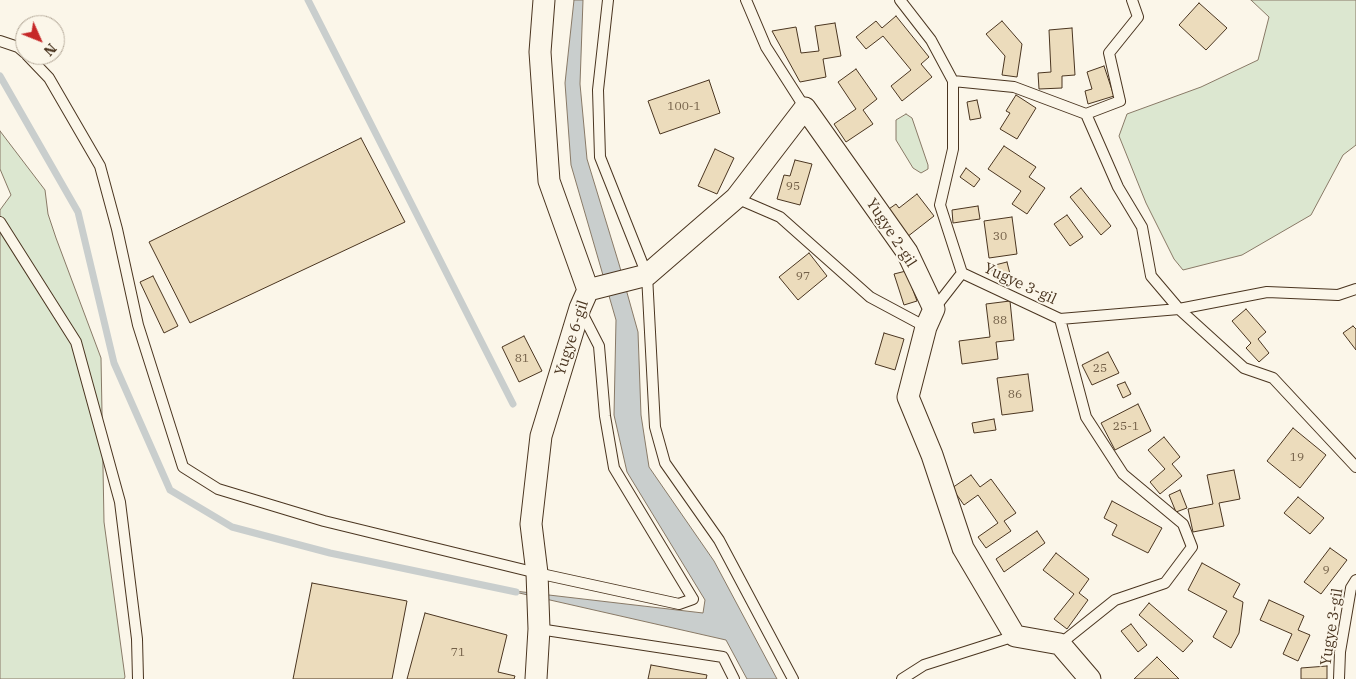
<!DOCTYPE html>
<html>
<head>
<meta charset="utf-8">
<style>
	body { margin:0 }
	#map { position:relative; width:1356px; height:679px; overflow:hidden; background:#fbf6e9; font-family:"IBM Plex Serif",serif }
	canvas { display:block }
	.north { position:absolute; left:15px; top:15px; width:50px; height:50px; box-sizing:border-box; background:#fbf6e9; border:1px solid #b4a999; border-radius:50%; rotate:134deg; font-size:14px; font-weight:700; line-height:20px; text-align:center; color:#4a3520 }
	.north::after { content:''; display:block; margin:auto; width:18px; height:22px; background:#c62828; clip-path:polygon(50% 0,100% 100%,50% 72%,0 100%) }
</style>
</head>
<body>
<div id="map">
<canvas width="1356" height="679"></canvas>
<div class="north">N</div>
</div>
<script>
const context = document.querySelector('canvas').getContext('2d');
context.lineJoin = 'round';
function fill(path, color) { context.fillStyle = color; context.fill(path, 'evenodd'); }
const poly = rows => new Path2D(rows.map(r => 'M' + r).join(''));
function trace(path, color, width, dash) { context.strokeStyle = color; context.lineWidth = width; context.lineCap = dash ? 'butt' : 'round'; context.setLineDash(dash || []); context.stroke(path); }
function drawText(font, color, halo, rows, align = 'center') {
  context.font = font + ' "IBM Plex Serif",serif'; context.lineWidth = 4; context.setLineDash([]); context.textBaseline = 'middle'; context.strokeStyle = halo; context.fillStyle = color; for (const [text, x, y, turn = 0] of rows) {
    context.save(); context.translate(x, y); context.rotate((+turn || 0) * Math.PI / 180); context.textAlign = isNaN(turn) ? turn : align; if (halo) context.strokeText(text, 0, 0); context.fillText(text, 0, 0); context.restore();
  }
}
const green = poly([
	[1251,0,1356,0,1356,145,1343,155,1311,215,1242,255,1183,270,1174,259,1146,203,1119,136,1127,114,1201,87,1258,60,1269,17,1251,0],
	[906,114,912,118,928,165,928,169,921,173,913,168,896,140,896,120,906,114],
	[0,131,45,190,48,214,56,238,101,358,104,522,125,677,124,679,0,679,0,210,11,195,0,169,0,131]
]);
fill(green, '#dce7d0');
trace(green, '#887966', 1);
const water = poly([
	[574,0,583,0,580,84,587,159,619,264,638,332,641,415,649,467,714,561,777,679,747,679,726,640,506,590,703,613,705,600,627,472,614,415,616,320,571,165,565,83,574,0]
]);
fill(water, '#c9cecd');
trace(water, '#887966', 1);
trace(poly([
	[308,0,513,404],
	[0,76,78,212,114,363,170,490,232,527,330,553,516,592]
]), '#c9cecd', 7);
const building = poly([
	[1199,3,1227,28,1206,50,1179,25,1199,3],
	[896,16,929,57,921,64,932,77,902,101,891,86,911,70,883,36,866,49,856,37,876,21,882,28,896,16],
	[1002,21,1022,44,1017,77,1002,75,1005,56,986,34,1002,21],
	[835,23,841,56,823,59,826,77,800,82,772,31,796,27,801,53,819,51,815,26,835,23],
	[1072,28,1075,75,1062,76,1062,88,1039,89,1038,73,1051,72,1049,30,1072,28],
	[1104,66,1114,96,1088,104,1085,91,1092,89,1087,72,1104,66],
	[856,69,877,99,863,110,873,124,846,142,834,124,856,109,838,82,856,69],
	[709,80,720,113,660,134,648,101,709,80],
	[1016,95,1036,108,1017,139,1000,129,1010,113,1006,111,1016,95],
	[977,100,981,118,970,120,967,102,977,100],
	[361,138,405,222,190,323,149,242,361,138],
	[1004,146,1036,167,1029,177,1045,188,1027,214,1012,204,1021,191,988,169,1004,146],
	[715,149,734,158,717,194,698,186,715,149],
	[795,160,812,164,800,205,777,199,784,175,790,176,795,160],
	[966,168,980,179,974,187,960,177,966,168],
	[1081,188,1111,226,1101,235,1070,197,1081,188],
	[917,194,934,216,907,237,886,211,896,204,899,208,917,194],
	[978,206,980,219,953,223,952,210,978,206],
	[1067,215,1083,237,1070,246,1054,224,1067,215],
	[1012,217,1017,254,989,258,984,221,1012,217],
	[809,253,827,276,798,300,779,277,809,253],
	[1007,262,1010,274,994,278,991,266,1007,262],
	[906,271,917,301,904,305,894,274,906,271],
	[153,276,178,326,164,333,140,282,153,276],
	[1010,301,1014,340,996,342,998,359,962,364,959,341,990,337,986,304,1010,301],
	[1246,309,1266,332,1258,339,1269,353,1259,362,1246,348,1251,343,1232,321,1246,309],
	[1353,326,1356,329,1356,350,1343,333,1353,326],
	[884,333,904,339,895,370,875,364,884,333],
	[524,336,542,371,519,382,502,347,524,336],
	[1108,352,1119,373,1092,385,1082,365,1108,352],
	[1028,374,1033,411,1002,415,997,378,1028,374],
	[1125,382,1131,394,1123,398,1117,385,1125,382],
	[1138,404,1151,431,1115,450,1101,423,1138,404],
	[994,419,996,430,974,433,972,423,994,419],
	[1293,428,1326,455,1300,488,1267,461,1293,428],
	[1164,437,1180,457,1172,464,1182,476,1160,494,1150,482,1165,469,1148,450,1164,437],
	[1234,470,1240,499,1219,503,1224,526,1193,532,1188,509,1213,504,1207,475,1234,470],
	[971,475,980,487,991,479,1016,513,1004,521,1011,531,986,548,978,537,998,523,978,495,964,505,952,488,971,475],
	[1180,490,1187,508,1176,512,1169,495,1180,490],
	[1298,497,1324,518,1310,534,1284,513,1298,497],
	[1112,501,1162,528,1148,553,1112,535,1117,525,1104,518,1112,501],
	[1037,531,1045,543,1004,572,996,559,1037,531],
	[1330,548,1347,560,1321,594,1304,582,1330,548],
	[1056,553,1089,579,1079,593,1088,600,1067,629,1054,619,1074,594,1043,570,1056,553],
	[1202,563,1240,584,1233,597,1243,602,1239,633,1231,648,1213,637,1227,611,1188,590,1202,563],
	[312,583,407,601,392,679,293,679,312,583],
	[1269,600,1304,616,1298,630,1310,635,1298,661,1283,654,1292,634,1260,620,1269,600],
	[1149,603,1193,641,1183,652,1139,615,1149,603],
	[425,613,507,635,498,672,515,676,514,679,407,679,425,613],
	[1131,624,1147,645,1138,652,1121,631,1131,624],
	[1157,657,1179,679,1134,679,1157,657],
	[651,665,707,675,706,679,648,679,651,665],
	[1327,666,1327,679,1301,679,1301,668,1327,666]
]);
fill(building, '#ecdcbc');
trace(building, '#4a3520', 1);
const service = poly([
	[608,0,598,90,600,157,647,275,655,427,665,463,719,540,793,679],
	[746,0,766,47,805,108],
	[900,0,931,40,953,81,953,149,940,205,962,273,1060,319,1179,309,1244,368,1273,378,1356,467],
	[0,41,18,47,25,53],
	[27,55,49,78,100,166,117,229,138,325,183,467,218,489,324,521,537,573,679,604,693,599,614,468,605,416,599,346,581,311],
	[953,81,1014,87,1086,114,1118,187,1142,227,1151,276,1179,309,1267,292,1338,295,1356,289],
	[1086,114,1120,101,1109,53,1138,17,1132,0],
	[736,198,780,217,870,297,926,327],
	[0,222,76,342,120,502,137,639,138,679],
	[934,309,962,273],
	[1060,319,1086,417,1123,474,1183,524,1192,547,1165,583,1115,600,1060,644],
	[539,629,723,657,734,679],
	[902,679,924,665,1015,636],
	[1339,679,1340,652,1351,588,1356,580]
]);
const minor = poly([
	[588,290,647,275,736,198,805,108,907,252,934,309,926,327,908,397,932,455,963,548,1015,636,1060,644,1090,679],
	[536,679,539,629,537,573,531,524,541,436,580,308,588,290,549,181,540,52,544,0]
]);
trace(service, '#4a3520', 12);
trace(minor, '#4a3520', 23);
trace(service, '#fbf6e9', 10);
trace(minor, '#fbf6e9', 21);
drawText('12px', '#725f47', null, [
	["100-1",684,107],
	["95",793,187],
	["30",1000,237],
	["97",803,277],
	["88",1000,321],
	["81",522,359],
	["25",1100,369],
	["86",1015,395],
	["25-1",1126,427],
	["19",1297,458],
	["9",1326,571],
	["71",458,653]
]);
drawText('15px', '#4a3520', '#fbf6e9', [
	["Yugye 2-gil",891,233,57],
	["Yugye 3-gil",1020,284,25],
	["Yugye 6-gil",572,338,-72],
	["Yugye 3-gil",1332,627,-81]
]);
</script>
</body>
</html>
